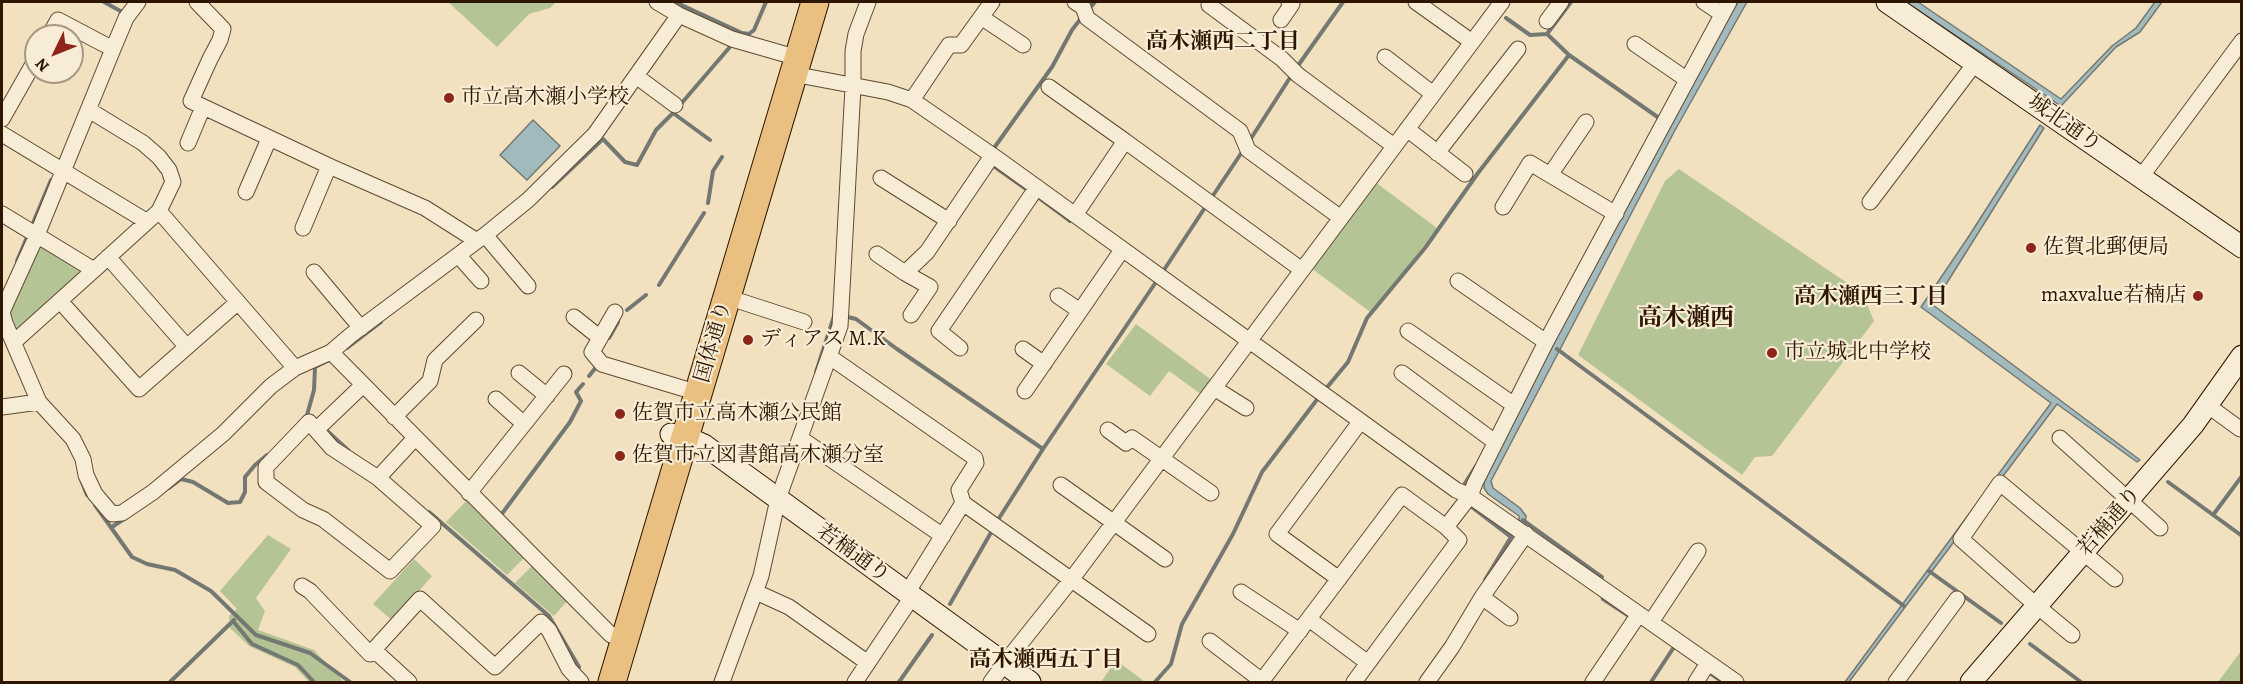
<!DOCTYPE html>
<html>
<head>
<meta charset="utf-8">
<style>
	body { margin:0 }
	#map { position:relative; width:2243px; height:684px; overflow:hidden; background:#f2e1be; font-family:Alegreya,serif }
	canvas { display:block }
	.frame { position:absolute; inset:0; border:3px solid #2e1602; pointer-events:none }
	.north { position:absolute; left:24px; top:24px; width:60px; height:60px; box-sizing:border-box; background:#f7ecd5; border:2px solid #a79681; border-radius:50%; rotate:227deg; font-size:16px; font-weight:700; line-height:24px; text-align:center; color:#2e1602 }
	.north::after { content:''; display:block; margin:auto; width:21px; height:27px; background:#8f2418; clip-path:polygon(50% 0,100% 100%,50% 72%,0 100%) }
</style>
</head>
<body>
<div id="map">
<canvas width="2243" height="684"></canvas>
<div class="frame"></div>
<div class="north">N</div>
</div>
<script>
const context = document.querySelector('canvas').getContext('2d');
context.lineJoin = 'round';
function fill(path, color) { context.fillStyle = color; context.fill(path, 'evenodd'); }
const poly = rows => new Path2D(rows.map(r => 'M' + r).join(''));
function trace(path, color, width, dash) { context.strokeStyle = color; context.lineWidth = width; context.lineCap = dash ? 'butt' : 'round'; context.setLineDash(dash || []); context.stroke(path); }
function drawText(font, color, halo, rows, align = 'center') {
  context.font = font + ' Alegreya,"Noto Serif JP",serif'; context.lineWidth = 4.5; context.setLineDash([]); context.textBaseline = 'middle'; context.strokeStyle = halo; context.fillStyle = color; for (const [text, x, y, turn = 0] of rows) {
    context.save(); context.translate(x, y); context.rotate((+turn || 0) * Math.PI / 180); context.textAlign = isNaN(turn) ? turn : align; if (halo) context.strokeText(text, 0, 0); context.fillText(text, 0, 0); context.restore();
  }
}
fill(poly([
	[448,2,556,2,550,8,529,14,497,47],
	[1679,169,1862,293,1874,321,1772,456,1755,457,1742,475,1578,355,1665,181],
	[1375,182,1437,228,1373,314,1311,268],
	[37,239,86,268,21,332,14,332,7,319],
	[1136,324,1213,381,1202,395,1169,371,1150,396,1106,364],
	[468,499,525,557,507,575,446,522],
	[268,535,291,549,256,598,265,611,258,630,314,650,344,682,309,682,295,667,249,646,230,628,229,616,237,609,220,591],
	[414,559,432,576,393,621,373,604],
	[533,565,568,600,554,616,515,583],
	[2241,651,2241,682,2218,682],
	[1116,660,1145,682,1101,682]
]), '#b5c495');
const water = poly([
	[1738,2,1747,2,1674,132,1491,481,1493,488,1520,508,1526,516,1525,525,1519,520,1519,516,1488,494,1484,488,1485,473,1669,124,1738,2],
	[1906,2,1918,2,2061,99,2112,46,2136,28,2155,2,2162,2,2140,32,2116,47,2061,106,1906,2],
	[533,120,560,146,527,180,500,155,533,120],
	[2040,125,2044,128,1933,305,2140,460,2137,462,2057,404,1849,682,1845,682,2051,403,1921,307,1969,236,2040,125]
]);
fill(water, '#a1babd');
trace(water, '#737872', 1.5);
trace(poly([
	[104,2,124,13],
	[675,2,742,33,749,34,754,30,766,2],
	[1089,9,1095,2],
	[1506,18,1530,35,1547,34,1569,55,1659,118,1659,119],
	[1547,34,1571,2],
	[1297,67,1343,2],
	[680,105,729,48],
	[673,113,710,140],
	[1250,140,1293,73],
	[995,151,994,148,1052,67,1072,30,1082,17],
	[995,161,995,167,1029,191],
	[552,187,603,139,625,162,637,165,656,130,675,111],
	[1035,195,1070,221],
	[1210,200,1244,149],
	[708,203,713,171,722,157],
	[31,228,51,180],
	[17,261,28,235],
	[1162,273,1206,206],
	[659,285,704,213],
	[627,310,646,295],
	[844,316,856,319,897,349,1043,449],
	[609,338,618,322],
	[347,348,381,322],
	[1557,349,1904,606],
	[816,372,834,316],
	[589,376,597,366],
	[1324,391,1348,362,1367,318,1425,248,1478,173,1569,55],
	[304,418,307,415,314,390,315,367,333,358],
	[324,428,349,451],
	[80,477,87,495],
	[2168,482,2242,536],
	[169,488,181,479,193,482,228,503,240,502,245,492,245,477,255,465,267,455],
	[1462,488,1476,466],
	[95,505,132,557,147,564,175,570,211,591,256,635,310,653,350,682],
	[1473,508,1511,537],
	[429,512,549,616,579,667],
	[501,515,570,422,581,401,576,392,583,384],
	[2213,515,2242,476],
	[1523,520,1602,577],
	[996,523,1043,449,1158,279],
	[112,527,124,519],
	[1929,571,2001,623],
	[1485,580,1514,532],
	[1602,595,1603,599,1632,618],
	[950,604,993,529],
	[233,621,252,644,298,665,314,682],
	[2030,644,2081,682],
	[1707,671,1723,682],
	[170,682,234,620],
	[899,682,932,635],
	[1155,682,1171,664,1182,624,1233,534,1262,472,1319,397],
	[1651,682,1674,647]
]), '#737872', 4);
const street = poly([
	[138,2,126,18,113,49,37,235,2,312,5,323,39,402,73,439,83,459,86,475,95,494,112,514,122,513,153,492,223,434,271,386,295,368],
	[197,2,223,29,220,40,210,59,191,101,329,166,425,208,477,241],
	[657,2,679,15,732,39,798,58],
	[1075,2,1083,7,1087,18,1240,131,1248,150,1341,218],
	[1211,2,1209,5,1282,59,1298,75,1394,146],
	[1416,2,1472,42],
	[1704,2,1722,14],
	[981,17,1023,45],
	[1281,20,1292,4,1289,2],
	[1547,21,1561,2],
	[49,36,58,20,113,49],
	[1635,44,1686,79],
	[1385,57,1433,94],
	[793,74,888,92,912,100,999,160,1456,490,1470,496,1736,682],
	[636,76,675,105],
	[1049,87,1125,141],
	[912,100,949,45,961,45,992,2],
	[89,110,143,143,159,157,169,170,173,182,159,211],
	[2,119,36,59],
	[1407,129,1465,174],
	[2,134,146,221],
	[188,143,203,107],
	[1437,153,1518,49],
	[1550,175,1586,122],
	[2141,177,2242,41],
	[881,178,949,221],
	[246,192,269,139],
	[1870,202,1976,62],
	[1503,207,1530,163,1616,214],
	[2,214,94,270,159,211,295,368,331,352,611,635],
	[1075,215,1125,141,1302,270],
	[303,228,329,166],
	[485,235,528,286],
	[877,254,905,273],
	[458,255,481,281],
	[108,257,187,347],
	[314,272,361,328],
	[1458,281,1546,342],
	[1058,296,1080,311],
	[727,297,804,322],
	[60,301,139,389,238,302],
	[615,312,592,352,602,364,685,389],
	[911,315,930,287,905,273,927,252,992,156],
	[574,317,599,337],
	[1408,331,1514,405],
	[14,342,94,270],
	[960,348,939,331,1037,187],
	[1023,349,1044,364],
	[331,352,351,335,485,235,528,200,595,134,679,15],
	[830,357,975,458,976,463,959,490,963,503,1148,634],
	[519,373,547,396],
	[1402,373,1495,442],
	[1214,388,1246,408],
	[1025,391,1122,250],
	[496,399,524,424],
	[2207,405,2240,429],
	[2,407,39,402],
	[394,417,430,381,435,360,476,320],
	[309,422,332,448,378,478,433,526,390,571,323,519,303,510,266,482,266,467,309,422],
	[316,430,363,385],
	[1108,430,1126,443,1132,438,1211,493],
	[800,438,943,536],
	[2060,438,2160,528],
	[378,478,415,438],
	[1061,485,1165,559],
	[469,493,564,374],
	[1339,579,1277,534,1360,422],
	[302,586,310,591,370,654,420,599,495,667,541,622,549,630,569,669,581,682],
	[756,592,789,607,868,663],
	[1241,592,1300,631],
	[907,593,963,503],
	[1482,597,1510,618],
	[1309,619,1368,663],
	[1651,622,1698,551],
	[2072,635,2037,606,1961,539,2000,483,2115,579],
	[1210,641,1262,681],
	[374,650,409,682],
	[722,682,761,576,778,499,840,326,853,87,853,51,856,34,868,2],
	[855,682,912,597],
	[991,682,1004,664,1071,580,1502,2],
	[1261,682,1402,495,1446,527,1470,496,1475,483,1546,342,1729,2],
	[1354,682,1459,540,1446,527],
	[1427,682,1452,647,1482,597,1526,534],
	[1593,682,1639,614],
	[1696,682,1708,663],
	[1896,682,1957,599]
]);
const secondary = poly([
	[1887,2,2242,247],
	[671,434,686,437,704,445,1030,682],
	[1971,682,2193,425,2242,356]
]);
const highway = poly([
	[612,682,815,2]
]);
trace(street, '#5f4931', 17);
trace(secondary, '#2e1602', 23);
trace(highway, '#2e1602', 29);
trace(street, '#f7ecd5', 15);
trace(secondary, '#f7ecd5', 21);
trace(highway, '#e9c07f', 27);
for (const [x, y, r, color] of [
	[449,98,6,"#8f2418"],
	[2031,248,6,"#8f2418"],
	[2198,296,6,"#8f2418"],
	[748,340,6,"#8f2418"],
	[1772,353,6,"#8f2418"],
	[620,414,6,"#8f2418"],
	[620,456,6,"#8f2418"]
]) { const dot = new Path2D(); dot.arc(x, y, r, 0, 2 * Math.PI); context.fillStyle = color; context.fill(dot); trace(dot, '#f7ecd5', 2); }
drawText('21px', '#2e1602', '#f7ecd5', [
	["市立高木瀬小学校",461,98],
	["佐賀北郵便局",2043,248],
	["maxvalue若楠店",2186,296,"right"],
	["ディアス M.K",760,340],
	["市立城北中学校",1784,353],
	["佐賀市立高木瀬公民館",632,414],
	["佐賀市立図書館高木瀬分室",632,456]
], 'left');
drawText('21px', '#2e1602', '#f7ecd5', [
	["城北通り",2064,124,35],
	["国体通り",714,342,-74],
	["若楠通り",2110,522,-49],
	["若楠通り",853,554,36]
]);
drawText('bold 22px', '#2e1602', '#f7ecd5', [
	["高木瀬西二丁目",1223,43],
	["高木瀬西三丁目",1871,298],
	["高木瀬西五丁目",1046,661]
]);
drawText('bold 24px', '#2e1602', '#f7ecd5', [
	["高木瀬西",1686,319]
]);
</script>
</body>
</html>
